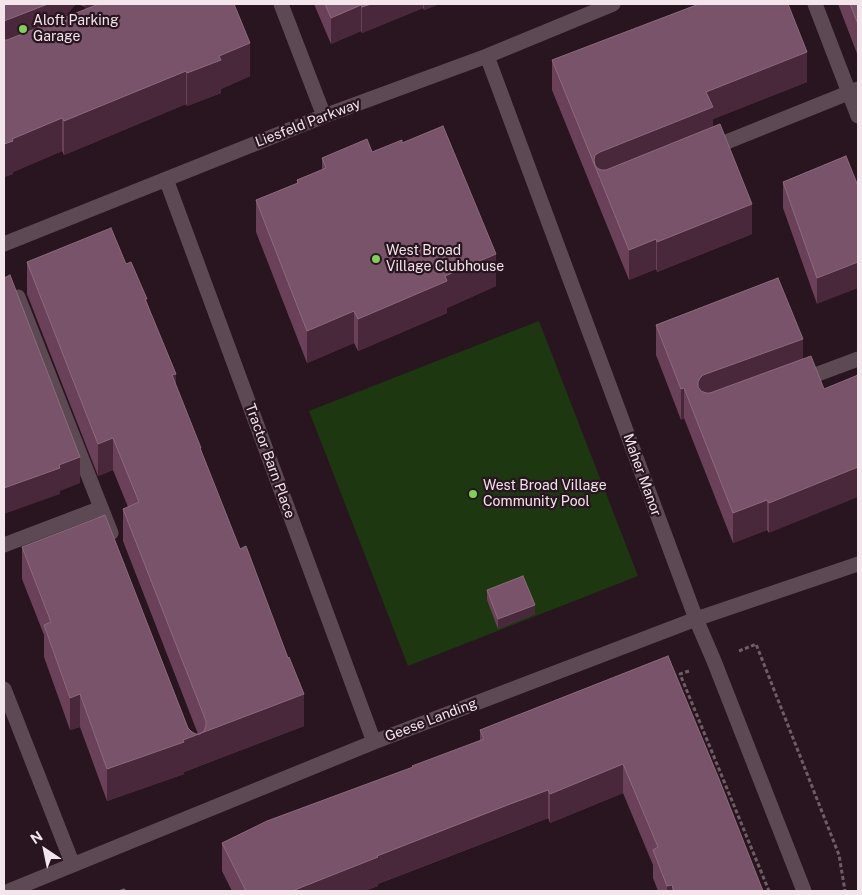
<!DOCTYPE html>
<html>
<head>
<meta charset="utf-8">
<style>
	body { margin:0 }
	#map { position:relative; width:862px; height:895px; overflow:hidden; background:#281520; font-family:"Public Sans",sans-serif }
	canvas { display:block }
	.frame { position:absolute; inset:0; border:5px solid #f3e5ec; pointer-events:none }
	.north { position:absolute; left:20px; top:825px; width:50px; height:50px; -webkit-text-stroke:4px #281520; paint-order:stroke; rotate:326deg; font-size:14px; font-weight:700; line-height:20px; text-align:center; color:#f3e5ec }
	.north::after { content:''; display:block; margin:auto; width:18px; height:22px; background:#f3e5ec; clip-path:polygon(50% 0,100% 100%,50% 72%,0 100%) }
</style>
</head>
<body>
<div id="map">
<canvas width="862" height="895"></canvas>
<div class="frame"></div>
<div class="north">N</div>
</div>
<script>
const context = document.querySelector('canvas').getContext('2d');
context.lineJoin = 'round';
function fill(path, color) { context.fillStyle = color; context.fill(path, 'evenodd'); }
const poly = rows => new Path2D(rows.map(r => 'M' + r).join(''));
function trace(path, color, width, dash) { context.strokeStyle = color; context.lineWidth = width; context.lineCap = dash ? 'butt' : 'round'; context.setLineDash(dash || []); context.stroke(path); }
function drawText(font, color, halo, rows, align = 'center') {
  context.font = font + ' "Public Sans",sans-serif'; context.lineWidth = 4.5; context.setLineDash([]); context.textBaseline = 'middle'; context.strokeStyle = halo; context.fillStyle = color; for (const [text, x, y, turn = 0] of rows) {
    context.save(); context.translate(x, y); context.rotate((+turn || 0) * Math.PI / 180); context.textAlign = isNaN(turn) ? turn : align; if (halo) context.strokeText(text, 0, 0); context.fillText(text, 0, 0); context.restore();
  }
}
fill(poly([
	[539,321,638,576,408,666,309,411]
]), '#1d3710');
trace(poly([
	[739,651,756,644,839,855,845,891],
	[689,671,680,674,769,891],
	[121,891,124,890,125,891]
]), '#6e5d66', 3, [4, 2.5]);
trace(poly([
	[709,149,858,89],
	[18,297,111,533],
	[799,381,858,359],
	[4,545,101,508]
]), '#5d4954', 15);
trace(poly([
	[281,4,324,116],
	[815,4,858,116],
	[487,56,696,619,714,661,804,891],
	[166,179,374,742],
	[4,244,324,116,487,56,613,4],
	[4,689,73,865],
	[9,891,374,742,696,619,858,564]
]), '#5d4954', 15);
fill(poly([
	[4,4,234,4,250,76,221,89,221,93,187,106,186,104,64,155,62,151,13,172,13,174,4,177],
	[75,5,80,5,85,7,85,10,66,17,71,9],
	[314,4,439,4,424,10,423,8,362,33,361,31,331,44],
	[838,4,858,4,858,56],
	[552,60,807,82,713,119,713,127,752,234,657,272,656,269,629,280,552,90],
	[402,143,496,286,447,308,447,313,358,351,354,343,307,363,256,232,256,200,297,183,297,180,322,170,322,158,372,152],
	[846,156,817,304,783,208,783,182],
	[27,262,126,264,147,302,176,386,201,450,304,726,184,772,184,774,107,801,80,727,70,730,44,657,44,635,22,579,22,547,192,732,196,734,198,734,123,541,123,509,128,507,113,470,98,476,27,294],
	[778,278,769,533,767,530,733,543,684,418,681,420,656,355,656,325],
	[487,590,535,614,498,629,487,600],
	[668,656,763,891,658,891,653,878,653,865,623,793,550,823,548,818,510,833,378,884,378,886,364,891,232,891,222,871,222,843,480,741,480,730]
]), '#6a4159');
fill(poly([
	[48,4,75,4,75,5,71,9,54,35,4,54,4,21],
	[85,4,133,4,85,23],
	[371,4,423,4,423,8,362,33,362,7],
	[424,4,439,4,424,10],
	[361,5,361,31,331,44,331,18],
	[250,43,250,76,221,89,221,93,187,106,187,73,219,56],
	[807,52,807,82,713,119,713,137,601,182,594,163,594,160,595,155,600,152,706,92],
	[186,71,186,104,64,155,64,121],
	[62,118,62,151,13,172,13,174,4,177,4,144,12,139],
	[752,204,752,234,657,272,657,242],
	[656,239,656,269,629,280,629,250],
	[496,254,496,286,447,308,447,313,358,351,358,319,445,276],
	[858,262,858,288,817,304,817,278],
	[354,311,354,343,307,363,307,331],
	[803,339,803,369,700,408,698,382,700,378,703,375],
	[176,374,176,406,172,375],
	[684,388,684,418,681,420,681,389],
	[113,438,113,470,98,476,98,444],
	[80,457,80,483,60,491,60,494,4,514,4,488],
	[858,467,858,497,769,533,769,503],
	[767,500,767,530,733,543,733,513],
	[535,605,535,614,498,629,498,619],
	[80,694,80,727,70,730,70,698],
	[304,694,304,726,184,772,184,774,107,801,107,769],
	[623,764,623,793,550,823,550,794],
	[548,790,548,818,378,884,378,886,364,891,292,891,377,856],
	[672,885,672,891,667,891,667,886]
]), '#4a283c');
const building = poly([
	[4,4,48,4,4,21,4,4],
	[99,4,234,4,250,43,219,56,221,60,187,73,186,71,64,121,62,118,12,139,13,141,4,144,4,40,7,40,99,4],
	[325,4,371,4,362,7,361,5,331,18,325,4],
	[699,4,788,4,807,52,706,92,713,107,600,152,595,155,594,160,595,165,597,168,601,170,606,170,720,124,752,204,657,242,656,239,629,250,552,60,699,4],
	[850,4,858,4,858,24,850,4],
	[443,126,496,254,445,276,447,281,358,319,354,311,307,331,256,200,298,183,297,180,326,168,322,158,367,139,372,152,402,140,402,143,443,126],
	[846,156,858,186,858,262,817,278,783,182,846,156],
	[111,228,126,264,131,262,147,299,145,299,176,374,172,375,201,448,200,448,240,549,246,546,288,658,289,657,304,694,183,740,184,742,107,769,80,694,70,698,44,625,51,622,22,547,105,515,188,728,192,732,196,734,200,734,204,731,206,726,206,721,123,509,139,502,113,438,98,444,27,262,111,228],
	[10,275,80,457,59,465,60,468,4,488,4,278,10,275],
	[778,278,803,339,703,375,700,378,698,382,698,387,701,391,706,393,710,393,811,356,824,389,858,375,858,467,769,503,767,500,733,513,684,388,681,389,656,325,778,278],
	[523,576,535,605,498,619,487,590,523,576],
	[668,656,719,779,763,891,674,891,672,885,667,886,653,850,658,847,623,764,550,794,548,790,510,804,377,856,378,857,292,891,284,891,283,890,280,891,246,891,222,843,267,821,413,767,412,766,484,739,480,730,668,656]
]);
fill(building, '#795369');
trace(building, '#8c6a7d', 1);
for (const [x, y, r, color] of [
	[23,29,5,"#7dd154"],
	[376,259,5,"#7dd154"],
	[473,494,5,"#7dd154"]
]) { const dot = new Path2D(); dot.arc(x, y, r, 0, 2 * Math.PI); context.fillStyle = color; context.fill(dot); trace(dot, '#281520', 2); }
drawText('14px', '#f3e5ec', '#281520', [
	["Aloft Parking",33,21],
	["Garage",33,37],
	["West Broad",386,251],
	["Village Clubhouse",386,267],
	["West Broad Village",483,486],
	["Community Pool",483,502]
], 'left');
drawText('14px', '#f3e5ec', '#281520', [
	["Liesfeld Parkway",308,123,-21],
	["Tractor Barn Place",270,461,70],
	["Maher Manor",642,475,70],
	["Geese Landing",431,720,-21]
]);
</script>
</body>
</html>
